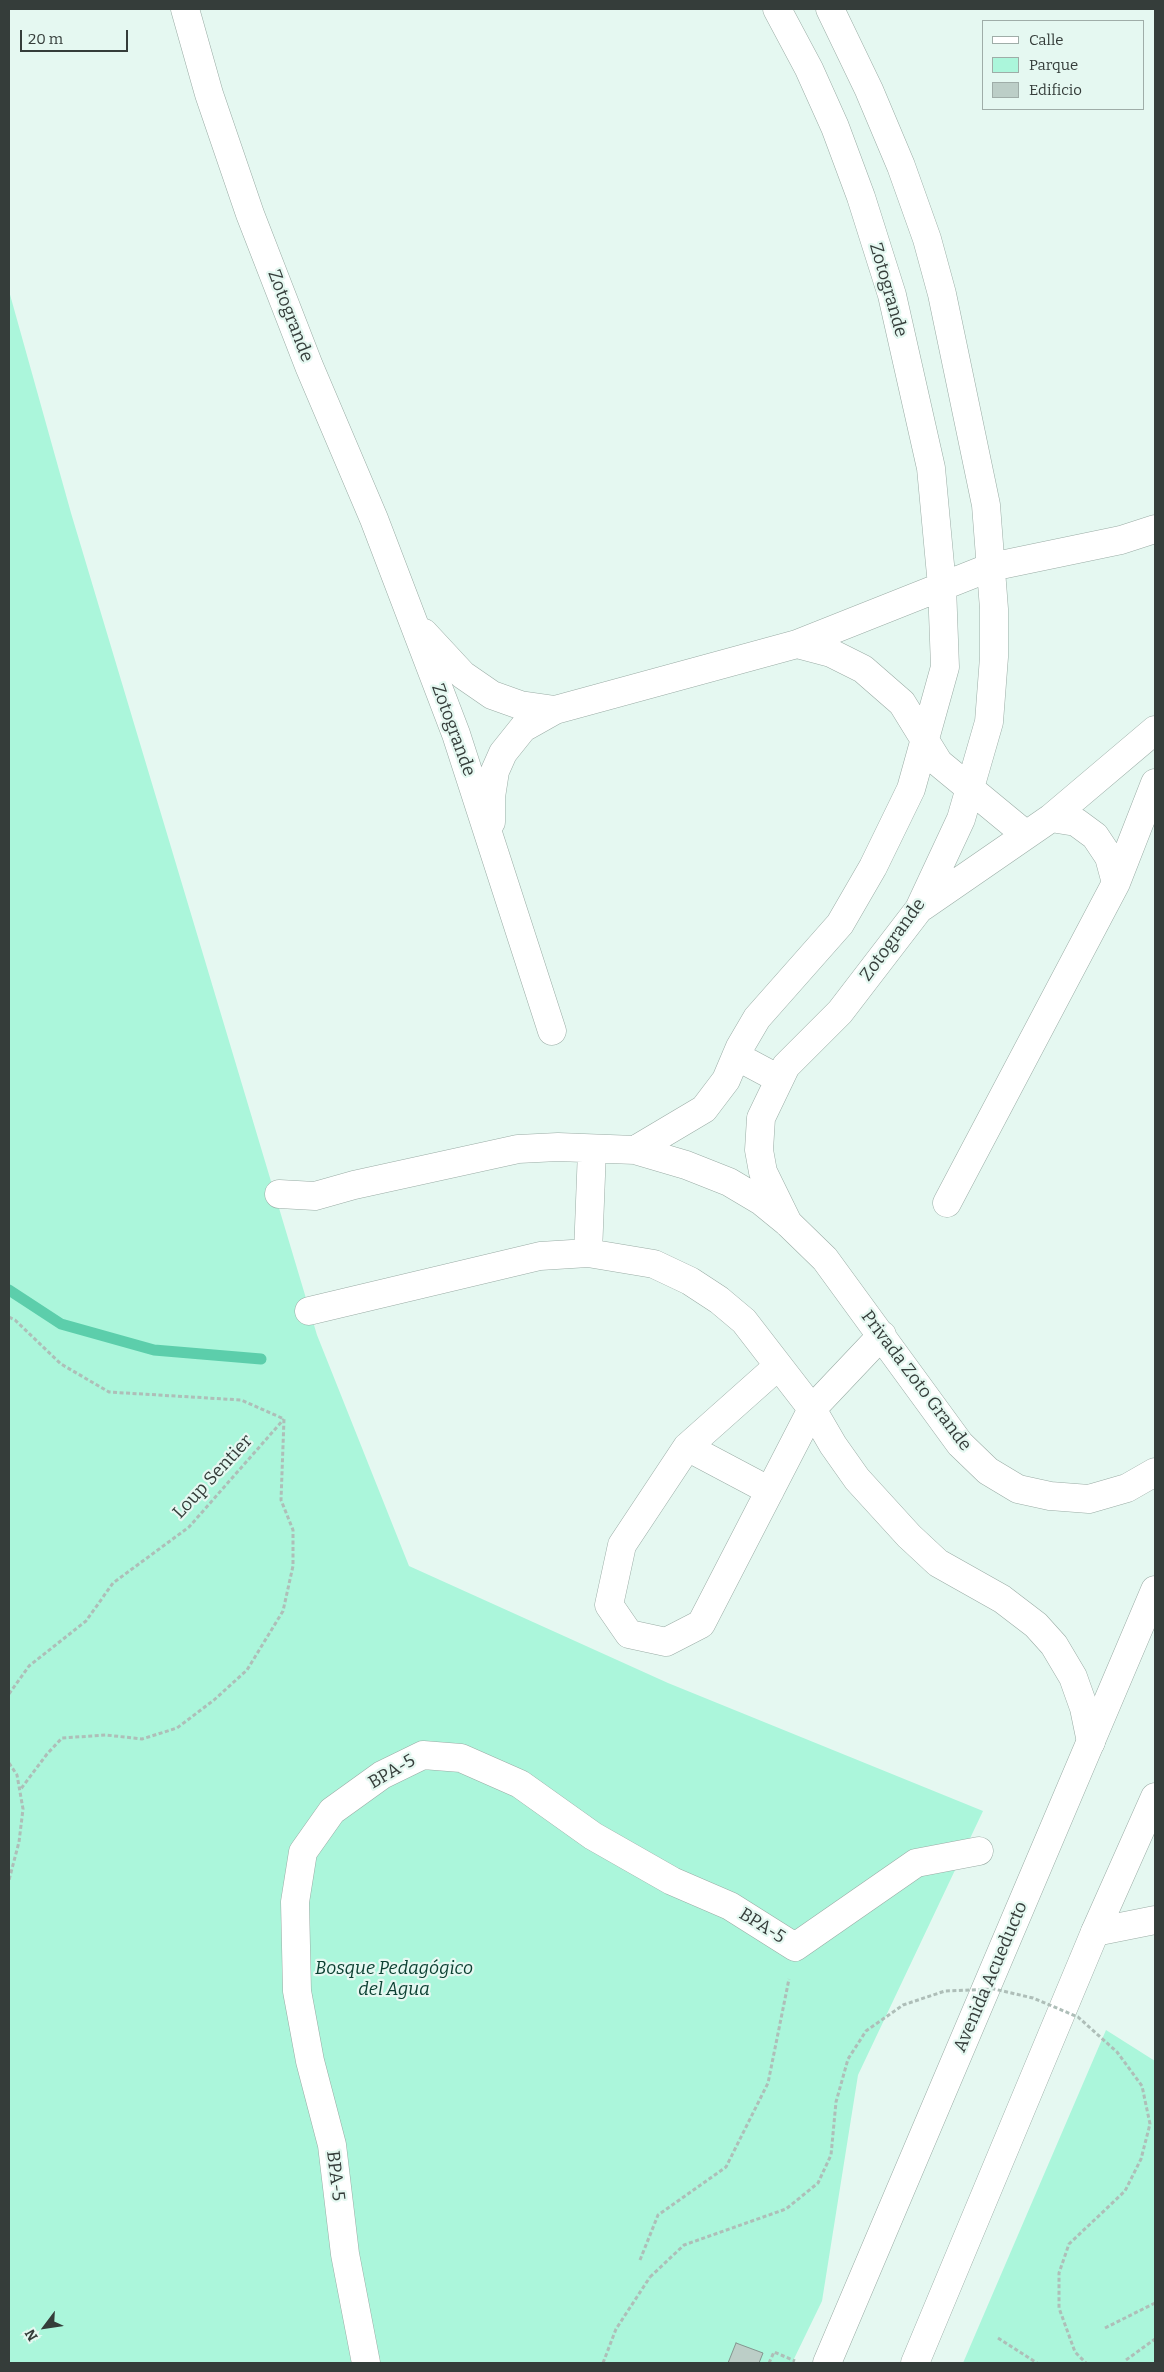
<!DOCTYPE html>
<html>
<head>
<meta charset="utf-8">
<style>
	body { margin:0 }
	#map { position:relative; width:1164px; height:2372px; overflow:hidden; background:#e5f8f1; font-family:Bitter,serif }
	canvas { display:block }
	.frame { position:absolute; inset:0; border:10px solid #353d3a; pointer-events:none }
	.legend { position:absolute; left:982px; top:20px; width:162px; height:90px; box-sizing:border-box; background:#e5f8f1; border:1px solid #9fada8; margin:0; padding:6px 9px; list-style:none; font-size:15px; color:#353d3a }
	.legend li { display:flex; align-items:center; gap:10px; height:25px }
	.legend b { width:25px; border:1px solid #9fada8 }
	.north { position:absolute; left:20px; top:2302px; width:50px; height:50px; -webkit-text-stroke:4px #e5f8f1; paint-order:stroke; rotate:239deg; font-size:14px; font-weight:700; line-height:20px; text-align:center; color:#353d3a }
	.north::after { content:''; display:block; margin:auto; width:18px; height:22px; background:#353d3a; clip-path:polygon(50% 0,100% 100%,50% 72%,0 100%) }
	.scale { position:absolute; left:20px; top:30px; width:108px; height:22px; box-sizing:border-box; border:2px solid #353d3a; border-top:0; padding-left:6px; font-size:15px; line-height:18px; white-space:nowrap; color:#353d3a; -webkit-text-stroke:4px #e5f8f1; paint-order:stroke }
</style>
</head>
<body>
<div id="map">
<canvas width="1164" height="2372"></canvas>
<div class="frame"></div>
<ul class="legend">
<li><b style="height:6px;background:#fff"></b>Calle</li>
<li><b style="height:14px;background:#abf6db"></b>Parque</li>
<li><b style="height:14px;background:#bccec7"></b>Edificio</li>
</ul>
<div class="north">N</div>
<div class="scale">20 m</div>
</div>
<script>
const context = document.querySelector('canvas').getContext('2d');
context.lineJoin = 'round';
function fill(path, color) { context.fillStyle = color; context.fill(path, 'evenodd'); }
const poly = rows => new Path2D(rows.map(r => 'M' + r).join(''));
function trace(path, color, width, dash) { context.strokeStyle = color; context.lineWidth = width; context.lineCap = dash ? 'butt' : 'round'; context.setLineDash(dash || []); context.stroke(path); }
function drawText(font, color, halo, rows, align = 'center') {
  context.font = font + ' Bitter,serif'; context.lineWidth = 4.5; context.setLineDash([]); context.textBaseline = 'middle'; context.strokeStyle = halo; context.fillStyle = color; for (const [text, x, y, turn = 0] of rows) {
    context.save(); context.translate(x, y); context.rotate((+turn || 0) * Math.PI / 180); context.textAlign = isNaN(turn) ? turn : align; if (halo) context.strokeText(text, 0, 0); context.fillText(text, 0, 0); context.restore();
  }
}
fill(poly([
	[9,291,71,513,317,1335,409,1566,668,1683,983,1811,858,2075,822,2301,792,2363,9,2363],
	[1106,2030,1155,2061,1155,2363,963,2363]
]), '#abf6db');
trace(poly([
	[9,1290,61,1324,154,1350,261,1359]
]), '#5cceab', 11);
const building = poly([
	[736,2343,763,2353,759,2363,728,2363,736,2343]
]);
fill(building, '#bccec7');
trace(building, '#84968f', 1);
const minor = poly([
	[185,9,209,94,250,214,309,366,374,519,456,734,552,1031],
	[424,633,463,675,492,695,520,705,555,710,797,644,991,567,1121,540,1155,529],
	[797,644,831,653,863,669,902,703,939,763,1025,834],
	[1051,818,1076,822,1095,836,1109,857,1116,883],
	[491,822,491,797,495,771,503,753,523,728,555,710],
	[922,907,1051,818,1155,730],
	[736,1056,779,1079],
	[635,1150,704,1109,726,1080,740,1047,757,1018,840,924,873,867,911,789,945,667,942,586,931,468,892,295,861,197,835,127,809,69,777,9],
	[279,1194,315,1196,354,1185,518,1149,558,1147,635,1150,686,1165,729,1182,761,1201,788,1223,825,1259,960,1444,988,1471,1018,1489,1050,1496,1089,1499,1127,1488,1155,1472],
	[947,1203,1116,883,1155,783],
	[788,1223,763,1172,759,1150,761,1118,786,1066,840,1012,919,909,961,819,989,722,994,657,994,609,986,505,942,294,927,239,901,166,869,90,830,9],
	[588,1253,592,1150],
	[309,1311,540,1256,588,1253,654,1264,690,1281,719,1300,744,1321,812,1409,833,1445,857,1479,909,1536,938,1563,1002,1599,1036,1625,1054,1645,1073,1677,1084,1708,1091,1742],
	[778,1366,687,1447,622,1545,609,1605,629,1634,666,1642,701,1624,812,1409,882,1335],
	[687,1447,770,1491],
	[1095,1932,1155,1920],
	[366,2363,345,2254,332,2145,310,2061,297,1991,295,1902,303,1852,332,1811,382,1775,423,1755,461,1758,520,1784,593,1836,672,1881,730,1906,795,1947,916,1863,979,1851]
]);
const major = poly([
	[827,2363,1155,1590],
	[915,2363,1095,1932,1155,1797]
]);
trace(minor, '#9aaca5', 29);
trace(major, '#9aaca5', 29);
trace(poly([
	[9,1317,15,1320,61,1364,109,1392,241,1400,284,1419,281,1500,293,1530,293,1566,283,1611,247,1670,214,1700,177,1728,142,1739,106,1735,62,1738,47,1754,20,1790],
	[9,1694,29,1666,86,1621,113,1583,189,1527,284,1419],
	[9,1763,17,1775,23,1809,19,1842,9,1880],
	[640,2260,658,2215,726,2167,768,2083,789,1979],
	[1105,2328,1155,2303],
	[998,2338,1037,2363],
	[1126,2360,1155,2339],
	[603,2363,616,2329,650,2277],
	[769,2363,774,2352,795,2361]
]), '#aebeb8', 3, [4, 2.5]);
trace(minor, '#fff', 28);
trace(major, '#fff', 28);
trace(poly([
	[650,2277,684,2245,786,2209,818,2183,831,2155,836,2102,848,2059,866,2031,903,2005,945,1991,994,1989,1033,1998,1078,2017,1117,2052,1142,2086,1150,2124,1141,2159,1125,2191,1069,2244,1059,2273,1059,2308,1075,2352,1086,2363]
]), '#aebeb8', 3, [4, 2.5]);
drawText('18px', '#353d3a', '#e5f8f1', [
	["Zotogrande",888,290,74],
	["Zotogrande",290,316,69],
	["Zotogrande",453,730,70],
	["Zotogrande",893,940,-54],
	["Privada Zoto Grande",916,1381,53],
	["Loup Sentier",213,1477,-47],
	["BPA-5",392,1772,-30],
	["BPA-5",762,1926,32],
	["Avenida Acueducto",991,1977,-67],
	["BPA-5",335,2176,83]
]);
drawText('italic 18px', '#0c4032', '#e5f8f1', [
	["Bosque Pedagógico",394,1969],
	["del Agua",394,1990]
]);
</script>
</body>
</html>
